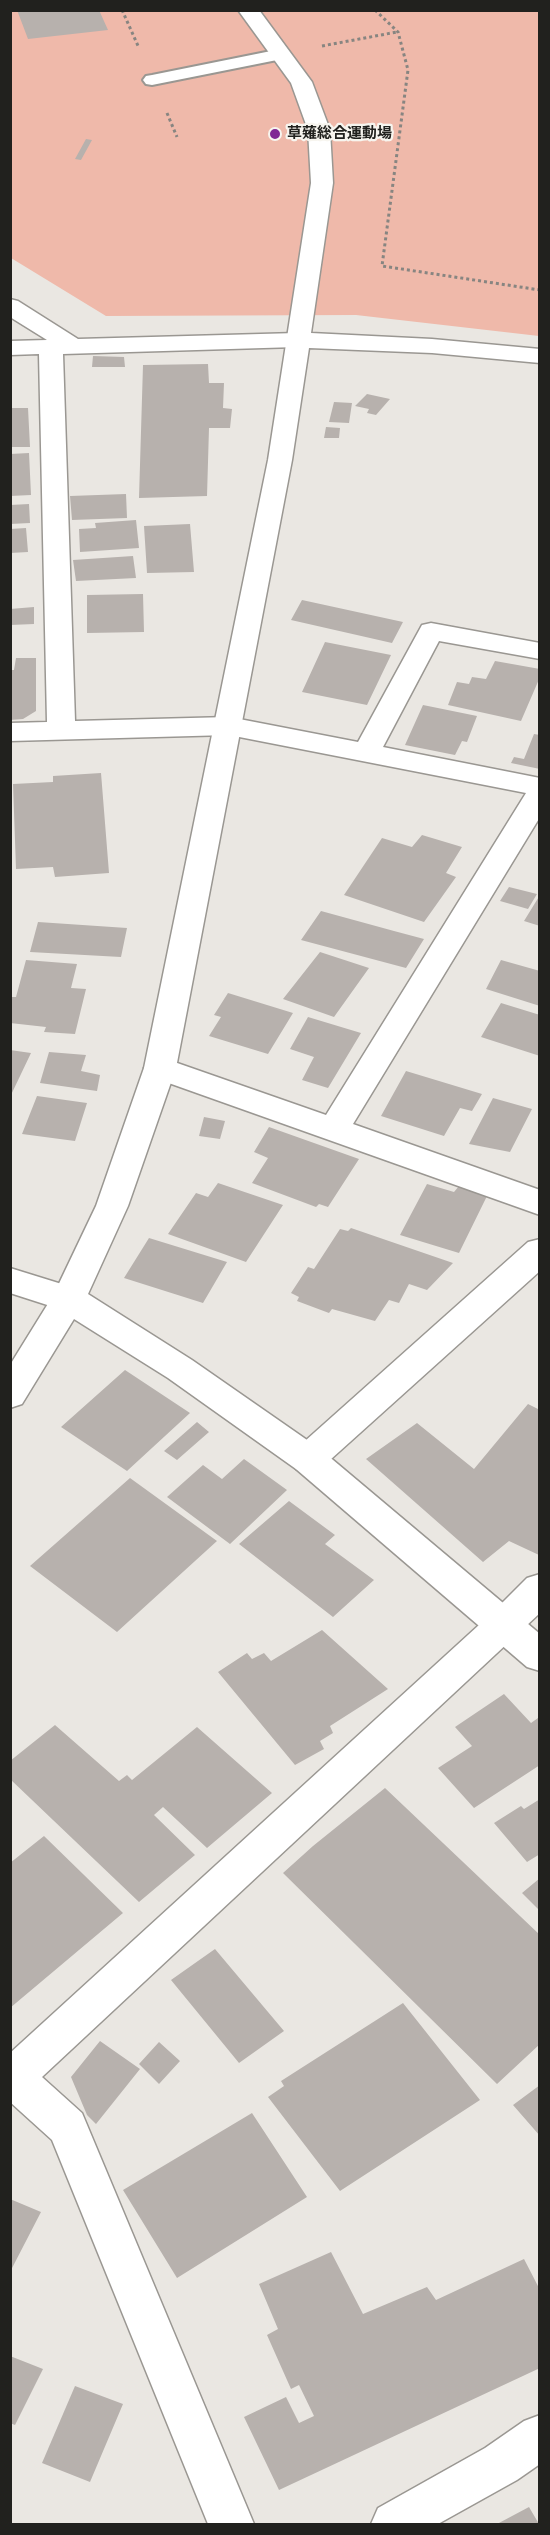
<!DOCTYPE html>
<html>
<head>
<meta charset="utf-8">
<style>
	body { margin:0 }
	#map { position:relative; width:550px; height:2535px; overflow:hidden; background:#eae7e2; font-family:"IBM Plex Sans",sans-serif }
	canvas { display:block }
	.frame { position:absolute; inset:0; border:12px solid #21211e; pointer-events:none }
</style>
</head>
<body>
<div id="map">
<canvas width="550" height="2535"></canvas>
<div class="frame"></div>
</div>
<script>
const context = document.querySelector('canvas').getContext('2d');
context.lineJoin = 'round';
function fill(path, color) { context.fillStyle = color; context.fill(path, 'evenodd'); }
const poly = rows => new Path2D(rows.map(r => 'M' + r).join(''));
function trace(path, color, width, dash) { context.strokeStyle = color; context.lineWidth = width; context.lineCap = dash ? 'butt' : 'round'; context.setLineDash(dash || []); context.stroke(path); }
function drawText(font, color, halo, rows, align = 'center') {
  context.font = font + ' "IBM Plex Sans","Noto Sans JP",sans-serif'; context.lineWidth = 4.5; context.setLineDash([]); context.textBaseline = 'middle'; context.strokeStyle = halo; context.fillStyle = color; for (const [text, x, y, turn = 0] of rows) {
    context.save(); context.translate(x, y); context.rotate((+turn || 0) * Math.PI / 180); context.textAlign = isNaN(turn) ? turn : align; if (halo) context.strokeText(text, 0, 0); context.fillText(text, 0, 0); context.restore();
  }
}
fill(poly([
	[10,11,539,11,539,336,356,315,106,316,11,258]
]), '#efb9aa');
fill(poly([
	[17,10,99,10,108,30,28,39],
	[86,139,92,140,81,160,75,159],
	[93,356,124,357,125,367,92,367],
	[208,364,209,383,224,383,223,408,232,409,230,428,209,428,207,496,139,498,143,365],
	[367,394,390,399,376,415,367,413,369,409,355,406],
	[334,402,352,403,349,423,329,422],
	[10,408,28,408,30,447,10,447],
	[326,427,340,428,339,438,324,438],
	[29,453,31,495,10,496,10,454],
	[126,494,127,518,72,520,70,496],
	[29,504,30,523,10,524,10,505],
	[136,520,139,548,80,552,79,529,96,528,95,523],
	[190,524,194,572,147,573,144,526],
	[26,528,28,552,10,553,10,529],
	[133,556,136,578,76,581,73,560],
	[143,594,144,632,87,633,87,595],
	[302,600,403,622,392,643,291,620],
	[34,607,34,624,10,625,10,609],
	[325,642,391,655,367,705,302,692],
	[16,658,36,658,36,711,23,719,10,720,10,670,14,670],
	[495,661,540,669,540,677,521,721,448,705,457,682,469,684,472,677,486,679],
	[423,705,477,716,467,742,462,741,455,755,405,745],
	[534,734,540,735,540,769,511,763,514,757,524,759],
	[101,773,109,873,55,877,53,867,16,869,13,784,53,782,53,776],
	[422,835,462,847,446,873,456,877,424,922,344,895,382,838,412,847],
	[509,887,537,894,528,909,500,901],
	[540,895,540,926,524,921],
	[321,911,394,931,424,939,406,968,301,940],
	[38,922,127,928,121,957,30,952],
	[320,952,369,968,334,1017,283,999],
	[26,960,77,964,71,988,86,989,75,1034,44,1032,46,1027,10,1023,10,997,16,997],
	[501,960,540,971,540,1006,486,989],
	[228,993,293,1013,268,1054,209,1036,221,1017,214,1015],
	[501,1003,540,1015,540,1056,481,1037],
	[308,1017,361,1033,328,1088,302,1080,314,1057,290,1049],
	[10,1050,31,1053,10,1097],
	[49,1052,86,1055,81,1071,100,1075,97,1091,40,1083],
	[406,1071,482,1094,472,1111,460,1108,444,1136,381,1116],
	[37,1096,87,1103,75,1141,22,1134],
	[493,1098,532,1109,510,1152,469,1144],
	[204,1117,225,1121,220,1139,199,1136],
	[269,1127,359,1159,328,1207,319,1204,316,1207,252,1183,268,1158,254,1152],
	[218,1183,283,1205,246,1262,168,1234,196,1193,208,1197],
	[427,1184,454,1192,459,1186,487,1196,459,1253,400,1235],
	[351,1228,453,1263,427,1290,409,1284,399,1303,389,1300,375,1321,332,1309,329,1313,297,1301,299,1297,291,1293,308,1267,314,1269,340,1229,348,1231],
	[149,1238,227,1262,203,1303,124,1278],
	[125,1370,190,1413,127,1471,61,1427],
	[528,1404,540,1410,539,1555,509,1541,483,1562,366,1459,417,1423,474,1469],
	[197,1422,209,1432,177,1460,164,1451],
	[244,1459,287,1490,230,1544,167,1497,203,1465,222,1479],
	[130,1478,217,1541,117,1632,30,1566],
	[289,1501,335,1535,325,1544,374,1580,333,1617,239,1544],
	[322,1630,388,1689,330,1726,333,1733,320,1741,324,1749,295,1765,218,1672,247,1653,252,1659,264,1653,271,1661],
	[504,1694,531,1723,538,1718,540,1719,540,1765,474,1808,438,1768,472,1746,455,1727],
	[55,1725,119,1781,127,1775,132,1780,197,1727,272,1793,207,1848,163,1807,154,1815,195,1855,139,1902,10,1779,10,1761],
	[385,1788,540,1935,540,2044,497,2084,283,1873,313,1846],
	[540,1799,540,1854,527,1862,494,1823,521,1806,524,1809],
	[44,1836,123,1913,10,2008,10,1863],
	[540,1878,540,1911,522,1893],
	[215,1949,284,2031,239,2063,171,1980],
	[403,2003,480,2100,340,2191,268,2097,284,2086,281,2081],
	[100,2041,140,2069,96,2124,87,2115,71,2077],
	[159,2042,180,2061,159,2084,139,2064],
	[540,2085,540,2136,513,2105],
	[252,2113,307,2197,177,2278,123,2190],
	[10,2199,41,2212,10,2272],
	[331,2252,363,2314,427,2287,436,2300,524,2259,540,2290,540,2368,279,2490,244,2417,286,2397,299,2423,314,2416,299,2385,291,2389,267,2335,278,2329,259,2284],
	[10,2356,43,2369,15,2425,10,2423],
	[75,2386,123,2404,90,2482,42,2463],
	[529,2507,539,2524,497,2524]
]), '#b7b1ad');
const lane = poly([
	[281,49,287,50,290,54,287,58,152,85,146,84,143,80,146,76,152,75,281,49]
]);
const street = poly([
	[10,299,18,301,78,339,297,333,305,335,309,340,305,345,297,347,63,354,75,721,229,717,358,742,422,625,431,623,540,643,540,659,439,641,383,747,540,778,540,817,353,1124,540,1190,540,1215,149,1076,144,1068,149,1060,160,1057,326,1115,526,793,229,735,10,741,10,723,47,722,39,354,10,355,10,341,47,340,10,317,10,299],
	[540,1239,540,1271,320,1469,308,1473,296,1469,291,1459,296,1449,528,1242,540,1239],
	[10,1268,81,1290,86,1299,81,1308,69,1312,10,1293,10,1268],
	[540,1574,540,1613,42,2077,82,2113,254,2524,208,2524,52,2140,10,2102,10,2053,491,1614,527,1578,540,1574],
	[540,2415,540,2464,517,2480,438,2524,371,2524,378,2508,485,2448,524,2421,540,2415]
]);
const secondary = poly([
	[238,10,259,10,312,82,330,130,333,183,311,333,432,339,540,349,540,363,432,353,309,348,292,460,176,1068,128,1206,88,1294,192,1360,320,1449,540,1634,540,1671,527,1667,296,1469,168,1378,74,1319,22,1404,10,1408,10,1365,54,1294,96,1206,144,1068,268,460,311,183,308,130,291,83,238,10]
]);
trace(lane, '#9a9792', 4);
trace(street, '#9a9792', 3);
trace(secondary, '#9a9792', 3);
trace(poly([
	[122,10,139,48],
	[375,10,398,32,408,70,382,266,540,290],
	[322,46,397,32],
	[167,113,177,137]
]), '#878581', 3, [3, 3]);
fill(lane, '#fff');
fill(street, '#fff');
fill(secondary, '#fff');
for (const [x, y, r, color] of [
	[275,134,6,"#802794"]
]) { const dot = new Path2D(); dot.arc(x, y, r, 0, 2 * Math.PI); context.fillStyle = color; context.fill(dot); trace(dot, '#f7f5ef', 2); }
drawText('bold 15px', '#21211e', '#f7f5ef', [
	["草薙総合運動場",287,134]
], 'left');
</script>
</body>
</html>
